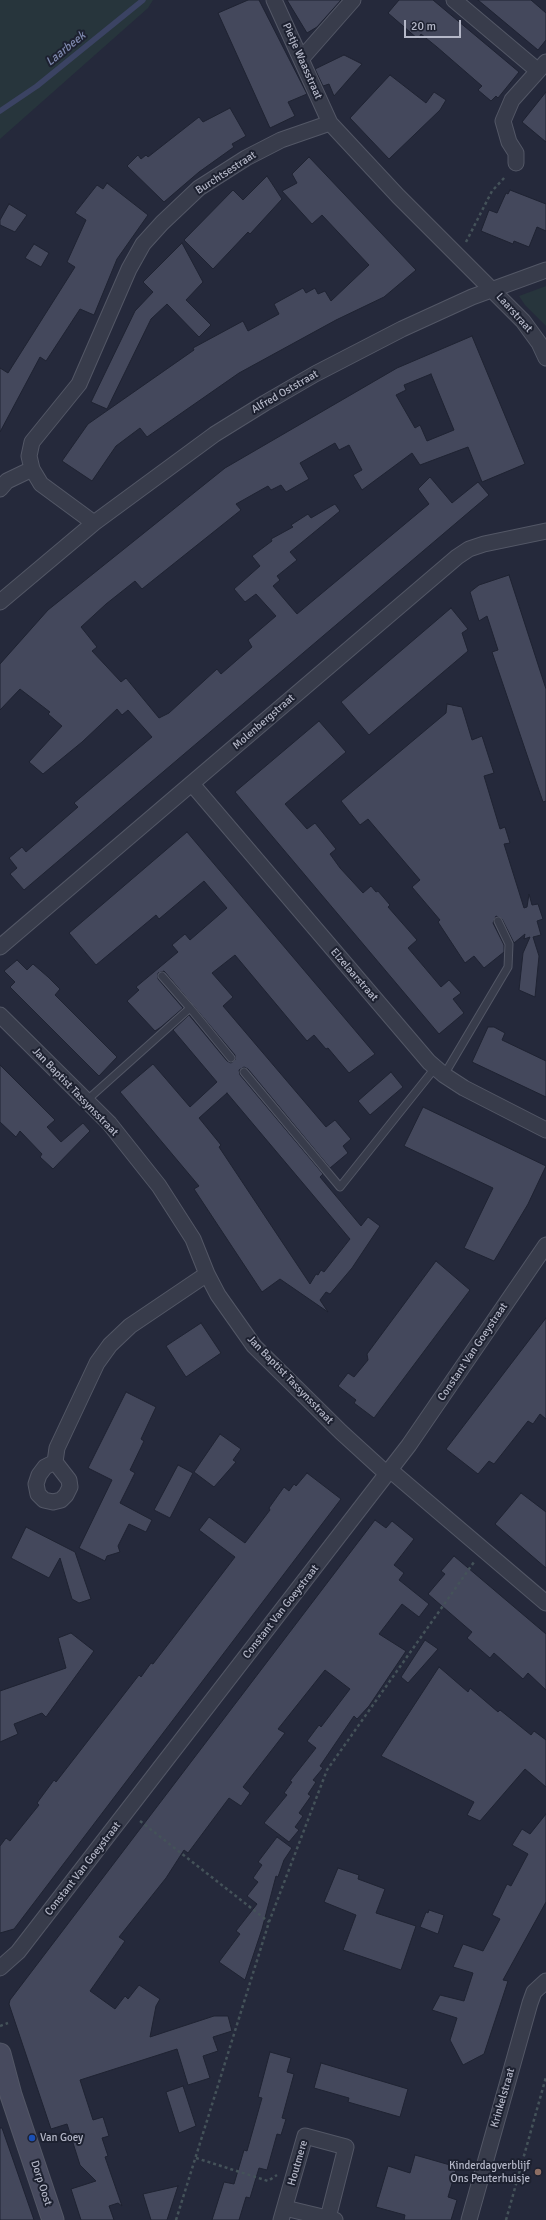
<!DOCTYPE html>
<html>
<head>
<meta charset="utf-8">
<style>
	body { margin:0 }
	#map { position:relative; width:546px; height:2220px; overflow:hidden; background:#25293b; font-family:Signika,sans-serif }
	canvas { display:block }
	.scale { position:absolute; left:404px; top:20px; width:57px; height:18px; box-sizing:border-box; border:2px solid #b4b7c7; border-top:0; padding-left:5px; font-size:12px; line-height:14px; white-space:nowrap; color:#b4b7c7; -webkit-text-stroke:3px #1d2130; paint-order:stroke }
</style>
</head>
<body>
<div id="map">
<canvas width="546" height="2220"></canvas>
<div class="scale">20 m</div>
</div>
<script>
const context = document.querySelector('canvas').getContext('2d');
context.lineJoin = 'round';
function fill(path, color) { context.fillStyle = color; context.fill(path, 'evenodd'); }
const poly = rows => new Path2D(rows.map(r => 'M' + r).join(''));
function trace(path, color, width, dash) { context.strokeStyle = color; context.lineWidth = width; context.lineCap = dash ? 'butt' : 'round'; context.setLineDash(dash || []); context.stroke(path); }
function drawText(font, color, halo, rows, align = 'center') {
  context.font = font + ' Signika,sans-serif'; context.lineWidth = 4; context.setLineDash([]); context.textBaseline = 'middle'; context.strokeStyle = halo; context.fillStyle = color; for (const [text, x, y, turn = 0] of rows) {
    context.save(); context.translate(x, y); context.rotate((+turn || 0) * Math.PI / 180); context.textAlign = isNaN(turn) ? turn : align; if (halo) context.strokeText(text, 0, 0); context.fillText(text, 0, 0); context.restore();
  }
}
fill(poly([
	[0,0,153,0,148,8,0,139],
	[546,286,546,326,525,305,519,296]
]), '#27353c');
trace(poly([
	[0,111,37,86,143,0]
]), '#3b4363', 5.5);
const building = poly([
	[248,0,259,0,307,94,288,102,295,116,270,128,218,13,248,0],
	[287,0,341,0,317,27,307,33,287,0],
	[399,0,433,0,519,72,498,98,496,96,491,101,478,90,482,86,437,47,421,34,418,39,388,13,399,0],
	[478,0,531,0,546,13,546,40,538,50,478,0],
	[344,55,362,64,334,96,329,84,323,86,315,69,344,55],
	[390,75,426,103,434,92,446,100,440,110,389,159,350,118,390,75],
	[546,92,546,142,522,122,546,92],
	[230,108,246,136,232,144,234,147,199,172,164,202,127,166,138,155,141,159,146,155,148,157,199,117,203,122,230,108],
	[309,157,416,270,384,297,336,320,239,373,147,437,140,428,116,446,92,481,62,461,88,424,194,350,193,348,243,321,248,331,279,314,274,304,303,288,306,293,315,288,318,294,325,291,331,301,369,265,322,215,312,224,282,191,297,183,292,174,309,157],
	[267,176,282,199,250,234,248,232,213,269,184,240,233,190,243,200,267,176],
	[107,183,148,215,117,259,94,315,80,309,46,361,40,357,0,432,0,368,8,373,75,267,67,262,86,220,75,213,97,185,103,189,107,183],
	[510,190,546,204,546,231,537,227,529,247,514,241,513,244,481,231,489,210,497,213,506,193,508,194,510,190],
	[9,204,27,215,15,232,0,225,0,220,9,204],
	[182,243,203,282,186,300,211,325,199,337,167,304,151,319,107,409,91,402,135,311,153,292,143,282,182,243],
	[34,244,49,253,41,267,25,258,34,244],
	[472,336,525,464,482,482,468,447,420,465,412,453,362,490,353,475,362,470,349,445,339,450,335,443,300,463,309,479,286,492,281,485,271,490,268,486,236,504,241,510,142,589,135,581,106,604,81,627,97,647,92,651,121,682,126,678,159,718,169,713,217,669,221,674,252,647,248,640,276,616,256,594,245,602,234,589,260,566,252,556,272,541,271,539,293,527,291,525,308,514,311,518,335,504,340,511,290,552,297,560,277,576,280,580,273,586,297,614,429,504,418,489,430,477,452,503,478,482,489,495,24,890,10,874,17,868,9,858,22,847,26,852,78,807,74,803,152,737,128,710,122,715,117,709,82,742,43,774,29,762,62,726,48,714,50,712,20,689,0,710,0,664,48,610,225,468,397,368,472,336],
	[431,374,454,430,427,441,420,425,415,428,396,395,406,390,404,385,431,374],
	[509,575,546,689,546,801,543,802,492,652,498,650,487,616,479,621,470,592,479,585,509,575],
	[451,608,468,629,462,633,468,651,369,735,341,702,451,608],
	[447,704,462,707,472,740,482,736,494,773,484,776,500,829,505,827,510,843,504,844,524,908,527,907,529,894,532,905,538,904,543,919,537,921,541,935,533,937,539,956,535,997,519,990,523,953,530,937,524,939,525,934,514,943,502,919,496,916,493,923,504,945,504,952,484,968,474,956,465,963,438,922,440,920,412,887,420,880,368,819,360,825,341,801,446,713,447,704],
	[319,721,346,752,285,804,307,829,315,823,336,849,330,854,340,868,363,893,371,886,376,892,378,891,390,905,388,907,417,940,408,948,441,987,449,980,461,993,453,999,464,1013,439,1034,235,792,319,721],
	[187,832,375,1054,349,1073,328,1048,326,1049,314,1035,307,1041,235,955,212,973,233,997,223,1006,326,1127,335,1120,351,1139,343,1146,348,1153,330,1168,248,1069,244,1067,239,1070,240,1075,323,1174,320,1177,361,1226,368,1217,380,1226,352,1268,330,1294,326,1292,320,1300,328,1312,280,1279,262,1292,194,1189,199,1186,120,1092,153,1064,190,1107,217,1082,173,1030,189,1015,227,1061,231,1063,235,1060,235,1055,164,971,158,973,158,979,183,1008,161,1027,155,1031,127,1001,139,990,136,987,178,952,172,945,185,934,190,940,227,908,204,881,159,919,156,915,96,965,69,933,187,832],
	[227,1093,350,1239,324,1272,321,1270,318,1275,316,1274,310,1284,219,1147,221,1145,199,1118,227,1093],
	[17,960,27,970,33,964,48,977,60,989,55,995,117,1057,99,1076,10,987,15,982,4,971,17,960],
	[488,1027,494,1027,505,1033,502,1040,546,1061,546,1097,472,1062,488,1027],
	[0,1065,55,1120,47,1127,61,1142,83,1123,90,1131,53,1169,40,1157,42,1154,20,1131,16,1137,0,1122,0,1065],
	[391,1072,403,1087,370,1115,358,1101,391,1072],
	[423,1107,546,1166,528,1204,494,1261,464,1248,493,1188,404,1146,423,1107],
	[436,1261,470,1290,374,1418,354,1403,356,1400,338,1386,348,1373,354,1377,368,1360,367,1354,436,1261],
	[546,1318,546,1419,540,1414,533,1424,528,1421,494,1464,489,1461,478,1474,446,1449,546,1318],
	[201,1323,221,1353,186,1377,166,1346,201,1323],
	[126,1392,156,1407,141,1439,144,1441,130,1470,135,1473,120,1503,152,1520,146,1532,129,1524,118,1546,120,1552,107,1556,105,1561,79,1548,112,1480,88,1468,126,1392],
	[220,1434,241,1449,233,1460,236,1462,214,1487,194,1472,220,1434],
	[178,1465,193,1473,170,1518,154,1510,178,1465],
	[307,1473,341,1499,14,1929,0,1933,0,1846,6,1838,10,1841,39,1805,37,1803,54,1780,56,1782,139,1675,141,1677,151,1663,153,1664,235,1557,199,1530,209,1517,245,1543,270,1510,269,1508,284,1487,289,1491,294,1484,296,1486,307,1473],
	[521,1493,546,1512,546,1568,495,1524,521,1493],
	[375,1520,386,1528,392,1521,414,1539,394,1565,404,1573,399,1580,429,1604,419,1617,402,1604,379,1634,406,1651,369,1706,357,1719,354,1716,320,1766,323,1768,313,1780,316,1782,308,1794,311,1796,299,1813,303,1816,295,1827,299,1830,289,1842,264,1823,287,1795,284,1793,292,1782,290,1781,316,1748,307,1741,319,1725,321,1727,350,1689,325,1670,278,1729,285,1733,243,1787,250,1793,241,1806,229,1798,188,1853,184,1850,166,1878,119,1937,125,1941,90,1991,115,2009,125,1996,128,1999,139,1985,160,1999,156,2006,150,2037,214,2016,228,2016,232,2031,213,2037,218,2051,203,2056,210,2078,188,2085,177,2049,80,2080,93,2120,103,2117,109,2136,102,2138,108,2156,105,2157,122,2206,118,2203,109,2206,114,2220,81,2220,71,2189,96,2181,80,2165,67,2124,51,2129,9,2004,10,2000,375,1520],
	[26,1527,75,1552,91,1599,79,1603,72,1599,60,1558,49,1578,11,1558,26,1527],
	[454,1556,546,1634,546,1690,528,1673,523,1679,494,1653,490,1658,467,1638,472,1632,428,1594,445,1574,441,1571,454,1556],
	[71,1633,94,1651,46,1717,42,1713,14,1724,18,1734,0,1742,0,1691,66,1668,58,1638,71,1633],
	[425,1640,438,1649,408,1683,401,1677,425,1640],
	[439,1667,468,1692,470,1688,498,1712,500,1710,531,1735,534,1731,546,1740,546,1787,525,1769,480,1821,467,1815,474,1802,381,1756,439,1667],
	[546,1814,546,1902,503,1980,508,1981,484,2054,463,2065,450,2040,457,2018,432,2010,440,1995,464,2001,473,1973,453,1967,463,1944,483,1951,500,1919,492,1915,507,1884,511,1886,528,1854,512,1845,522,1829,530,1834,546,1814],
	[277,1837,292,1848,284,1860,278,1877,276,1876,262,1929,245,1980,219,1962,240,1934,236,1931,257,1904,247,1896,258,1882,253,1878,262,1865,258,1862,277,1837],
	[338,1868,359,1875,358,1879,385,1889,376,1913,416,1926,401,1970,343,1950,356,1915,324,1902,338,1868],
	[429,1910,444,1915,438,1934,420,1927,426,1912,428,1913,429,1910],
	[270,2052,291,2058,287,2072,294,2074,282,2118,286,2119,281,2135,277,2134,267,2170,259,2168,250,2198,246,2197,239,2220,212,2220,224,2182,234,2184,244,2150,247,2151,262,2098,258,2097,270,2052],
	[321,2063,408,2089,400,2117,348,2102,349,2098,314,2088,321,2063],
	[183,2086,196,2126,179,2133,166,2092,183,2086],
	[0,2128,2,2128,34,2220,0,2220,0,2128],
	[415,2155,457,2167,448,2197,457,2200,451,2220,404,2220,405,2215,376,2207,388,2166,410,2173,415,2155],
	[178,2186,167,2220,151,2220,143,2194,178,2186]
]);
fill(building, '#44485c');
trace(building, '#1f2332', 1);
const service = poly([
	[190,1008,231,1058],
	[244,1072,340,1187,435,1068],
	[444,1075,508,967,509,944,498,921],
	[86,1101,190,1008,162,976]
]);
const minor = poly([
	[274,0,330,123,398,196,523,321,539,343,546,358],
	[454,0,537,70],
	[302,58,353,0],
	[516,163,516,153,509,142,503,121,512,100,546,62],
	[32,469,41,484,94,523],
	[0,489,7,481,32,469,29,456,32,442,79,384,129,269,143,244,162,223,199,188,246,158,281,140,330,123],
	[0,602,94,523,215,434,265,403,315,374,402,329,472,297,546,270],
	[192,784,429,1062,444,1075,464,1088,546,1130],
	[0,947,457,557,469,549,484,544,546,531],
	[0,1015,109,1123,159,1186,193,1239,207,1274,218,1295,254,1346,341,1432,387,1474],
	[55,1462,45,1467,39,1475,36,1484,38,1494,44,1500,53,1502,61,1500,66,1495,70,1487,69,1480,55,1462,57,1448,97,1363,110,1345,130,1326,207,1274],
	[390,1470,546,1603],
	[0,1968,18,1952,409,1445,546,1245],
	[285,2208,335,2220],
	[281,2220,305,2136,346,2147,328,2218],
	[469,2220,530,2003,534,1992,546,1981]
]);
const secondary = poly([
	[0,2054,11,2095,53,2220]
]);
trace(service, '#535766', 9);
trace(minor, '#535766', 17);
trace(secondary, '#535766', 23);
trace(poly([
	[466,242,492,191,506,176],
	[140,1821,269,1922],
	[0,2026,8,2023],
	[196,2158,268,2181,277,2175],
	[176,2220,269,1922,327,1770,474,1562],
	[506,2220,546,2077]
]), '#445259', 2.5, [3, 3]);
trace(service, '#383c4b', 7);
trace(minor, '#383c4b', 15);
trace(secondary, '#474a5e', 21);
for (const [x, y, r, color] of [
	[32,2138,4,"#1a4fb4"],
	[538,2172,4,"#8d6e63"]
]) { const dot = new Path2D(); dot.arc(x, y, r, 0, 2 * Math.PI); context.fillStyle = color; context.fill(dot); trace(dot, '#1d2130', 1.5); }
drawText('11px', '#b4b7c7', '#1d2130', [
	["Pietje Waasstraat",302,61,66],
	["Burchtsestraat",226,173,-33],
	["Laarstraat",514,313,48],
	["Alfred Oststraat",285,392,-30],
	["Molenbergstraat",264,722,-41],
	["Elzelaarstraat",354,975,49],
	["Jan Baptist Tassynsstraat",75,1092,46],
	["Constant Van Goeystraat",473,1352,-56],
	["Jan Baptist Tassynsstraat",290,1380,46],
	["Constant Van Goeystraat",281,1612,-52],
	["Constant Van Goeystraat",83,1869,-52],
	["Krinkelstraat",503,2098,-74],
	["Houtmere",298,2163,-74],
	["Dorp Oost",41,2183,72]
]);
drawText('11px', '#b4b7c7', '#1d2130', [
	["Van Goey",40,2138],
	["Kinderdagverblijf",530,2166,"right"],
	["Ons Peuterhuisje",530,2179,"right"]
], 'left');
drawText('italic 12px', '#7d87ac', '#1d2130', [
	["Laarbeek",66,49,-39]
]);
</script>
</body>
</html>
